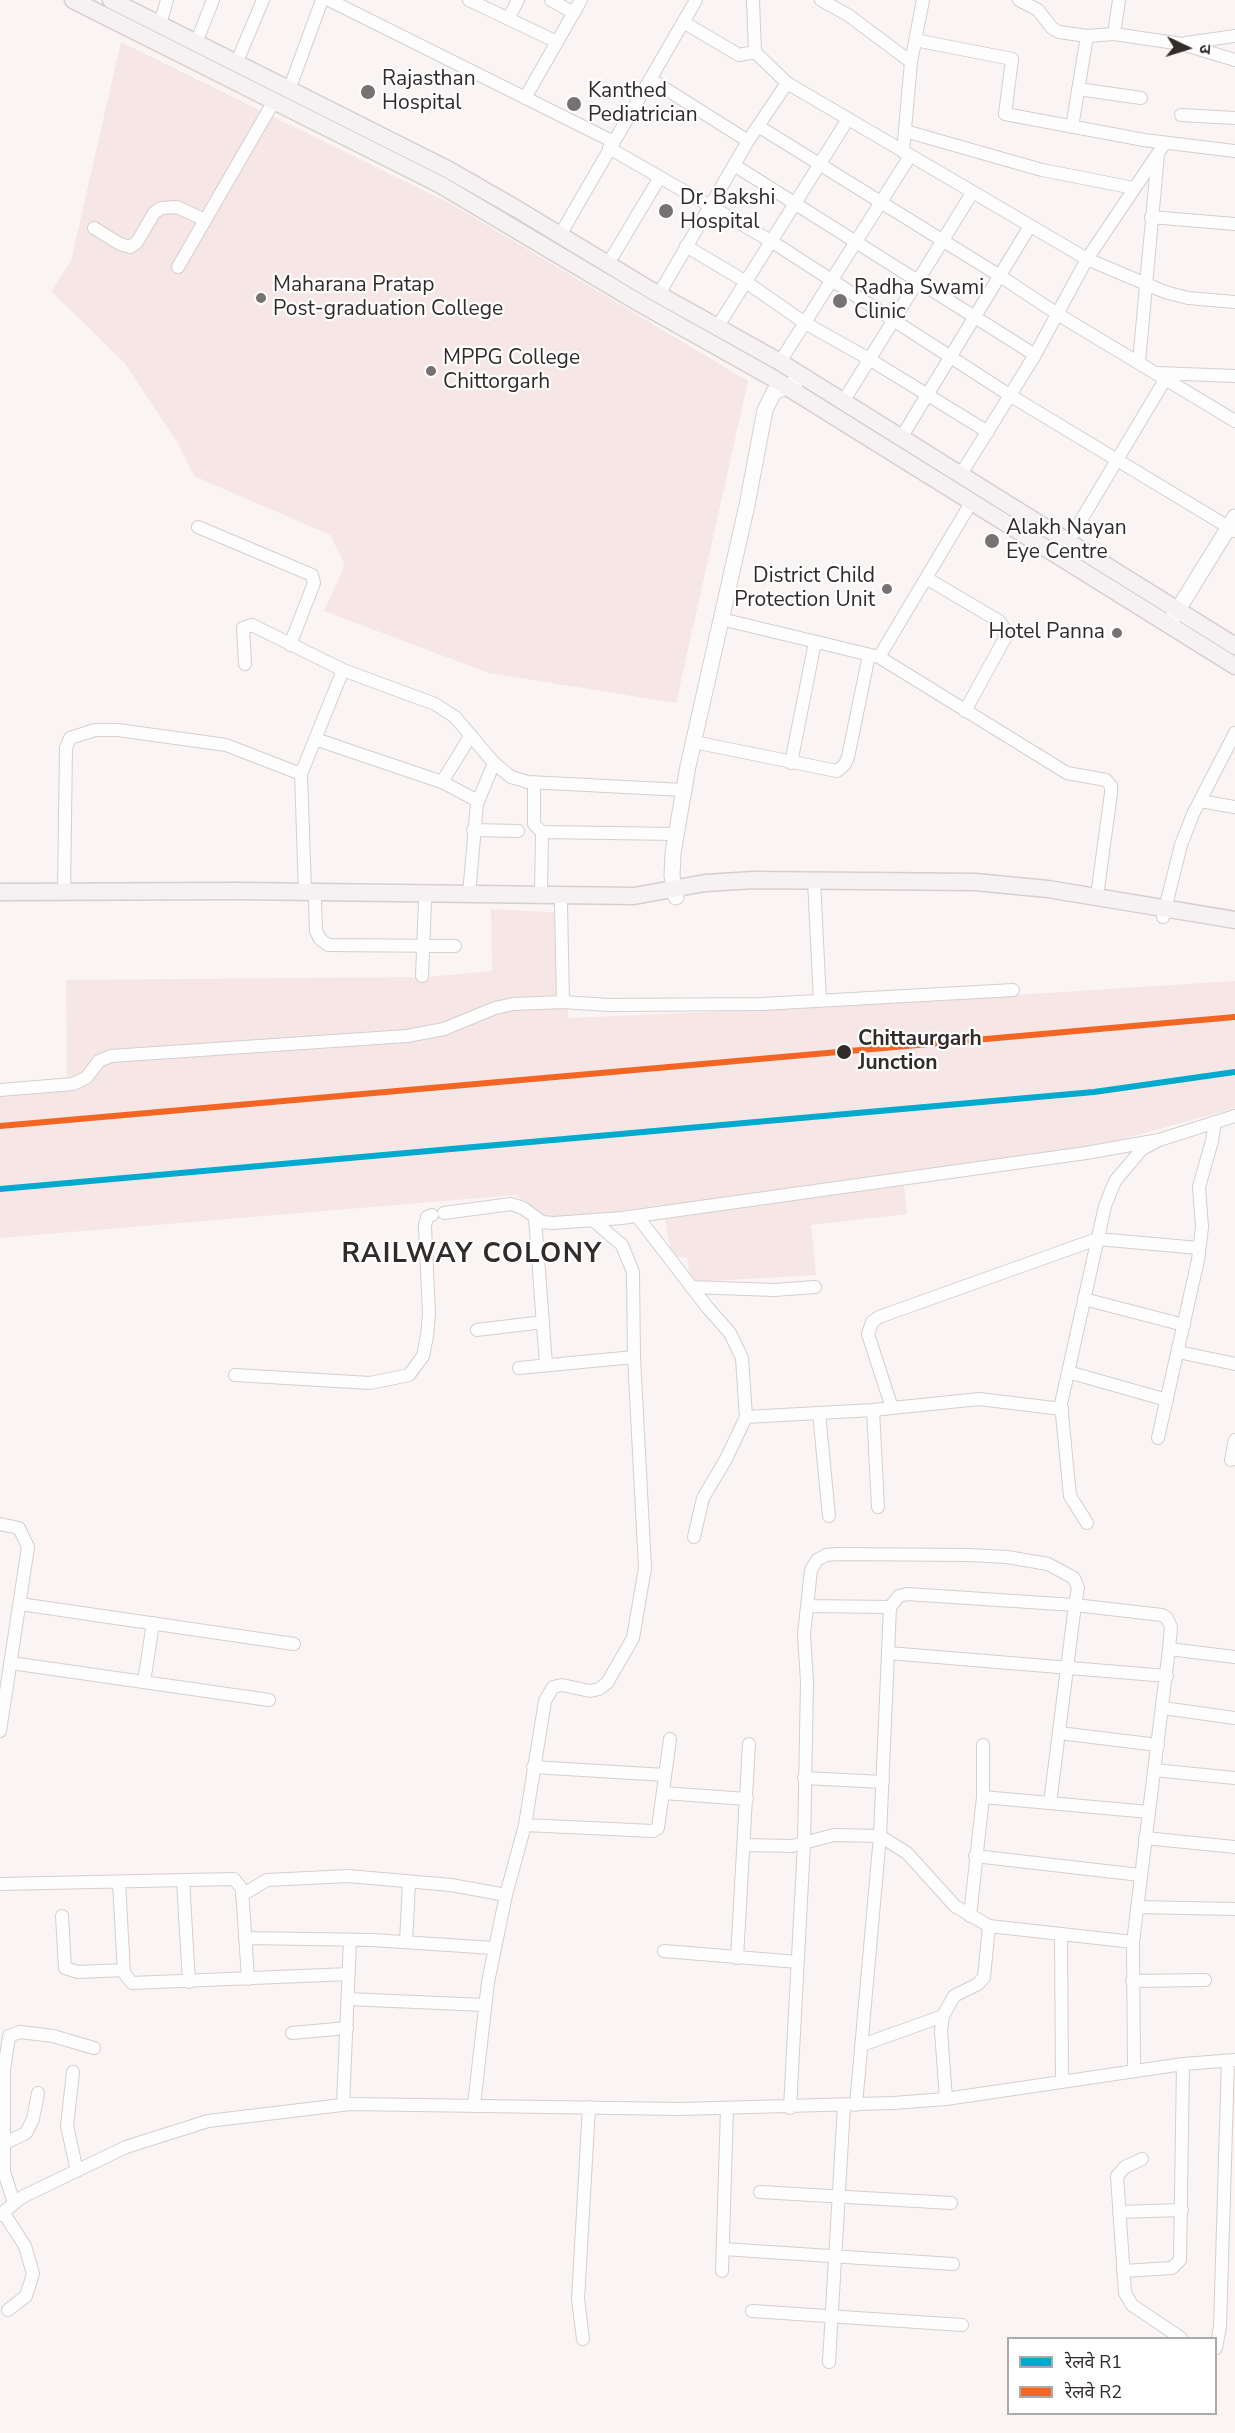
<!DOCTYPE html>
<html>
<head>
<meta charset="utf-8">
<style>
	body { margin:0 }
	#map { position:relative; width:1235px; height:2433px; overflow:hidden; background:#faf4f4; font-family:"Nunito Sans","Noto Sans Devanagari",sans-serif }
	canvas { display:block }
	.legend { position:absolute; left:1007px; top:2337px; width:210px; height:78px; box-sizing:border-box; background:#fff; border:2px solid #adaaaa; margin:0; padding:8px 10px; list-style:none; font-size:18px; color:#312b2a }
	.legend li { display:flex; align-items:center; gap:12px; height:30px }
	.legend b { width:30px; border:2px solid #adaaaa }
	.north { position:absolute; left:1157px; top:18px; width:60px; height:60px; -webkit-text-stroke:4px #fff; paint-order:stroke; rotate:94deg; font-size:16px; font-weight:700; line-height:24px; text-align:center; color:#312b2a }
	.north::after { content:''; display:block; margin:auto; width:21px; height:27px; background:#312b2a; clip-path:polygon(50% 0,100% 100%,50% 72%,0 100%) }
</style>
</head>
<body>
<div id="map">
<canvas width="1235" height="2433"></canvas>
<ul class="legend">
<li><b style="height:8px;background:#00a9ce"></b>रेलवे R1</li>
<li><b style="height:8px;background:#f26522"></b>रेलवे R2</li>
</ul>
<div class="north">उ</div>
</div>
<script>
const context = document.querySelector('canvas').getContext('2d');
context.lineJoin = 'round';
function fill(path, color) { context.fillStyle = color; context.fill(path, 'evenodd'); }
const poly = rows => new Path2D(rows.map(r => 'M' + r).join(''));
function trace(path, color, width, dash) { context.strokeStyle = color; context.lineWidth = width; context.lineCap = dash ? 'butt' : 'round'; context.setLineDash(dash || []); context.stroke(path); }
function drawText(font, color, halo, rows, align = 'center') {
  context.font = font + ' "Nunito Sans",sans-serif'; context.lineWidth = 4.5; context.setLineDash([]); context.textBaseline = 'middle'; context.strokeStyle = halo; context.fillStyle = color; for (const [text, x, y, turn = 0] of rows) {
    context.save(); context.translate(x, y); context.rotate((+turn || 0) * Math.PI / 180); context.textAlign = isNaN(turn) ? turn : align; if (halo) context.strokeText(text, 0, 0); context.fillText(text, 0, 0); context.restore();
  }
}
fill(poly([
	[121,42,455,206,748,381,676,703,489,673,324,611,345,565,330,535,194,476,177,442,124,362,51,291,71,261],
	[491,909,563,913,568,1018,829,1007,1235,981,1235,1108,1091,1148,903,1177,907,1214,811,1225,816,1275,691,1282,687,1257,672,1257,662,1205,552,1221,516,1195,0,1238,0,1097,67,1091,66,980,429,977,492,971]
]), '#f7e6e6');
const minor = poly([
	[329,0,612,141],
	[469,0,557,42],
	[551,0,574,13],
	[753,0,755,52,787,83,1087,259,1165,292,1188,298,1235,302],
	[821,0,848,15,911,62],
	[1019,0,1038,10,1052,28,1059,32,1087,36,1114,34,1182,44,1235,60],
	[508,19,518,0],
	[683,22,739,55,755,52],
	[160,24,167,0],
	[1114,34,1119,0],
	[915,40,1012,59,1005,114,1144,140,1235,151],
	[196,43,213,0],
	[1186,43,1235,36],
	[236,64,263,0],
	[650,79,748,141],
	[1078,89,1141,98],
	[289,90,322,0],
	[525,98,581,0],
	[1181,115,1235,118],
	[758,126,1000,276,1059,315,1235,421],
	[1072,127,1087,36],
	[905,131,1042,170,1134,188],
	[609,148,771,241,1011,396,1235,531],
	[903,152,911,62,923,0],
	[734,165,1035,355],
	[1151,217,1235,224],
	[94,228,120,244,130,247,137,242,154,213,161,208,177,207,205,220],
	[560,235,696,0],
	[686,246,746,282,805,323,869,359,988,432],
	[608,264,660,177],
	[178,267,274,101],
	[659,294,748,141,787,83],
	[718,326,848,119],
	[780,362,910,156],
	[1139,362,1158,154],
	[1158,373,1235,376],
	[843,402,972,193],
	[901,438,1030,226],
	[961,474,1035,355,1087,259,1165,143],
	[198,527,312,575,314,583,290,645],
	[1068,542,1166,378],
	[926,578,999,621,1004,628,1005,638,965,711],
	[721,619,879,657,1067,773,1106,780,1111,786,1111,793,1097,896],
	[879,657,972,501],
	[245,664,243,628,252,625,343,670],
	[315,739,442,782,471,735],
	[694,742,837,771,845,764,848,757,869,655],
	[791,763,815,642],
	[442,782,478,801],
	[534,782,534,824,542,832,541,895],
	[1200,801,1235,807],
	[473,830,518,831],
	[542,832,676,834],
	[814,881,820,1001],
	[64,892,66,748,70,738,95,730,118,730,226,745,301,774],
	[305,892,301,774,343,670,435,704,455,717,494,763,511,777,528,782,684,790],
	[469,894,477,804,494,763],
	[315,899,316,931,320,939,328,945,455,946],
	[561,903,563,1002],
	[1163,917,1181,845,1193,814,1235,733],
	[422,976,425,901],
	[0,1090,73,1084,86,1078,99,1061,111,1056,407,1036,444,1029,495,1008,513,1004,563,1002,609,1005,762,1004,1013,990],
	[444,1213,511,1204,523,1208,542,1222,553,1223,622,1218,1086,1153,1159,1140],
	[637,1216,707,1307,730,1333,742,1358,746,1417,726,1459,703,1498,694,1537],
	[535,1218,546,1365],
	[691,1287,774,1290,815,1287],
	[1084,1299,1184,1325],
	[477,1330,543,1322],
	[1178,1352,1235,1364],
	[519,1368,634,1357],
	[1068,1372,1167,1400],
	[235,1375,370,1383,409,1375,423,1356,427,1336,429,1314,425,1226,427,1217,432,1215],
	[892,1408,868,1334,872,1322,879,1317,1097,1239,1199,1248],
	[873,1410,878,1507],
	[819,1413,829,1516],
	[746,1417,873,1410,979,1399,1062,1409],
	[1158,1438,1198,1260,1202,1227,1199,1187,1212,1141,1215,1122],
	[1231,1460,1235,1440],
	[1087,1523,1070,1496,1061,1404,1105,1206,1115,1181,1142,1149,1159,1140,1235,1116],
	[0,1524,19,1528,28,1547,0,1731],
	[20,1604,294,1644],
	[807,1606,890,1607],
	[889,1653,1167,1676],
	[11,1663,269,1700],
	[144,1682,153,1623],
	[1163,1708,1235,1718],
	[1059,1733,1158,1745],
	[533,1767,665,1775],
	[1154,1770,1235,1778],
	[804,1778,883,1782],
	[663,1793,747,1799],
	[983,1797,1149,1812],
	[525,1825,653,1831,658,1828,670,1739],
	[1145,1838,1235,1847],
	[745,1845,792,1846,834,1835,880,1836,907,1853,955,1906,989,1926],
	[975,1856,1140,1875],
	[183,1880,189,1982],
	[119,1883,124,1973,132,1983,349,1974],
	[0,1884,234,1879,242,1889,248,1979],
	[242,1895,267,1880,348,1876,451,1885,506,1895],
	[1137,1907,1235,1909],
	[62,1916,65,1968,78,1972,124,1970],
	[970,1916,983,1797,983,1745],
	[1061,1934,1062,2082],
	[246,1938,372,1940,494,1948],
	[406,1942,409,1882],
	[1133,1942,1134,2071],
	[664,1951,798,1962],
	[737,1958,749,1744],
	[1132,1981,1205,1980],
	[348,1999,484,2005],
	[292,2033,347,2028],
	[862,2045,943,2016],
	[73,2072,67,2126,77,2171],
	[946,2099,941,2031,943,2016,954,1996,978,1984,984,1977,989,1926,1133,1942,1169,1649,1235,1657],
	[343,2105,350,1940],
	[474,2105,488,1982,506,1895,525,1825,545,1701,553,1687,562,1685,590,1691,599,1689,607,1683,633,1638,645,1568,634,1357,633,1272,622,1245,594,1221],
	[856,2105,880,1836,890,1607,899,1596,907,1594,1075,1605,1050,1803],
	[790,2108,804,1844,807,1682,804,1634,811,1570,817,1560,826,1555,837,1554,969,1555,1007,1557,1048,1564,1074,1578,1078,1588,1075,1605,1162,1615,1167,1618,1171,1627,1169,1649],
	[3,2144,26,2133,33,2119,38,2093],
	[1142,2159,1125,2167,1117,2176,1125,2293,1132,2305,1181,2338],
	[760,2192,951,2203],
	[14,2203,4,2172,4,2070,9,2036,20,2032,53,2036,94,2048],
	[3,2212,25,2246,33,2274,26,2296,8,2310],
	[1119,2212,1182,2210],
	[0,2215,22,2197,126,2147,208,2121,350,2104,680,2109,893,2103,946,2099,1183,2064,1235,2060],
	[723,2249,953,2264],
	[722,2271,727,2109],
	[1123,2271,1172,2268,1180,2260,1183,2064],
	[752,2311,962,2325],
	[583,2339,578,2299,589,2107],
	[1216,2348,1220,2327,1228,2061],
	[829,2362,844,2106]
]);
const tertiary = poly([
	[1171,621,1235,517],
	[676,897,672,876,673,853,688,766,747,505,765,410,774,392,795,383]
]);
const secondary = poly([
	[73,0,441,185,641,304,771,377,1235,666],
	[111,0,449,170,517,209,649,289,780,362,1235,646],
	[0,892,239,891,634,896,705,883,754,880,975,882,1048,889,1235,920]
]);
trace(minor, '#d5cfcf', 14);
trace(tertiary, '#d5cfcf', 17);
trace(secondary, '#d5cfcf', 19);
trace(minor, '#fefdfd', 12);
trace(tertiary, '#fefdfd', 15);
trace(secondary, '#f6f1f3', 16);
trace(poly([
	[0,1189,1094,1092,1235,1072]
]), '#00a9ce', 6);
trace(poly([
	[0,1126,1235,1017]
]), '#f26522', 6);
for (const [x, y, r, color] of [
	[368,92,8,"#777171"],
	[574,104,8,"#777171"],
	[666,211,8,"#777171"],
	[261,298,6,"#777171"],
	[840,301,8,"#777171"],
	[431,371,6,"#777171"],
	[992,541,8,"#777171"],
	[887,589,6,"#777171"],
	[1117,633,6,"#777171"],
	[844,1052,8,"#312b2a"]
]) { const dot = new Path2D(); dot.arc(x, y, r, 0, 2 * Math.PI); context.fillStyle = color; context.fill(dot); trace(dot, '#fff', 2); }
drawText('21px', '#312b2a', '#fff', [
	["Rajasthan",382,80],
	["Hospital",382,104],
	["Kanthed",588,92],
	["Pediatrician",588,116],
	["Dr. Bakshi",680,199],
	["Hospital",680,223],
	["Maharana Pratap",273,286],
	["Post-graduation College",273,310],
	["Radha Swami",854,289],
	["Clinic",854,313],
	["MPPG College",443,359],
	["Chittorgarh",443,383],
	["Alakh Nayan",1006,529],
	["Eye Centre",1006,553],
	["District Child",875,577,"right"],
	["Protection Unit",875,601,"right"],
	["Hotel Panna",1105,633,"right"]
], 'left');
drawText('bold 21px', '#312b2a', '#fff', [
	["Chittaurgarh",858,1040],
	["Junction",858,1064]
], 'left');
context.letterSpacing = '1.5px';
drawText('bold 27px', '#312b2a', '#fff', [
	["RAILWAY COLONY",472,1255]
]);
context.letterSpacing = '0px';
</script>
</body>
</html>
